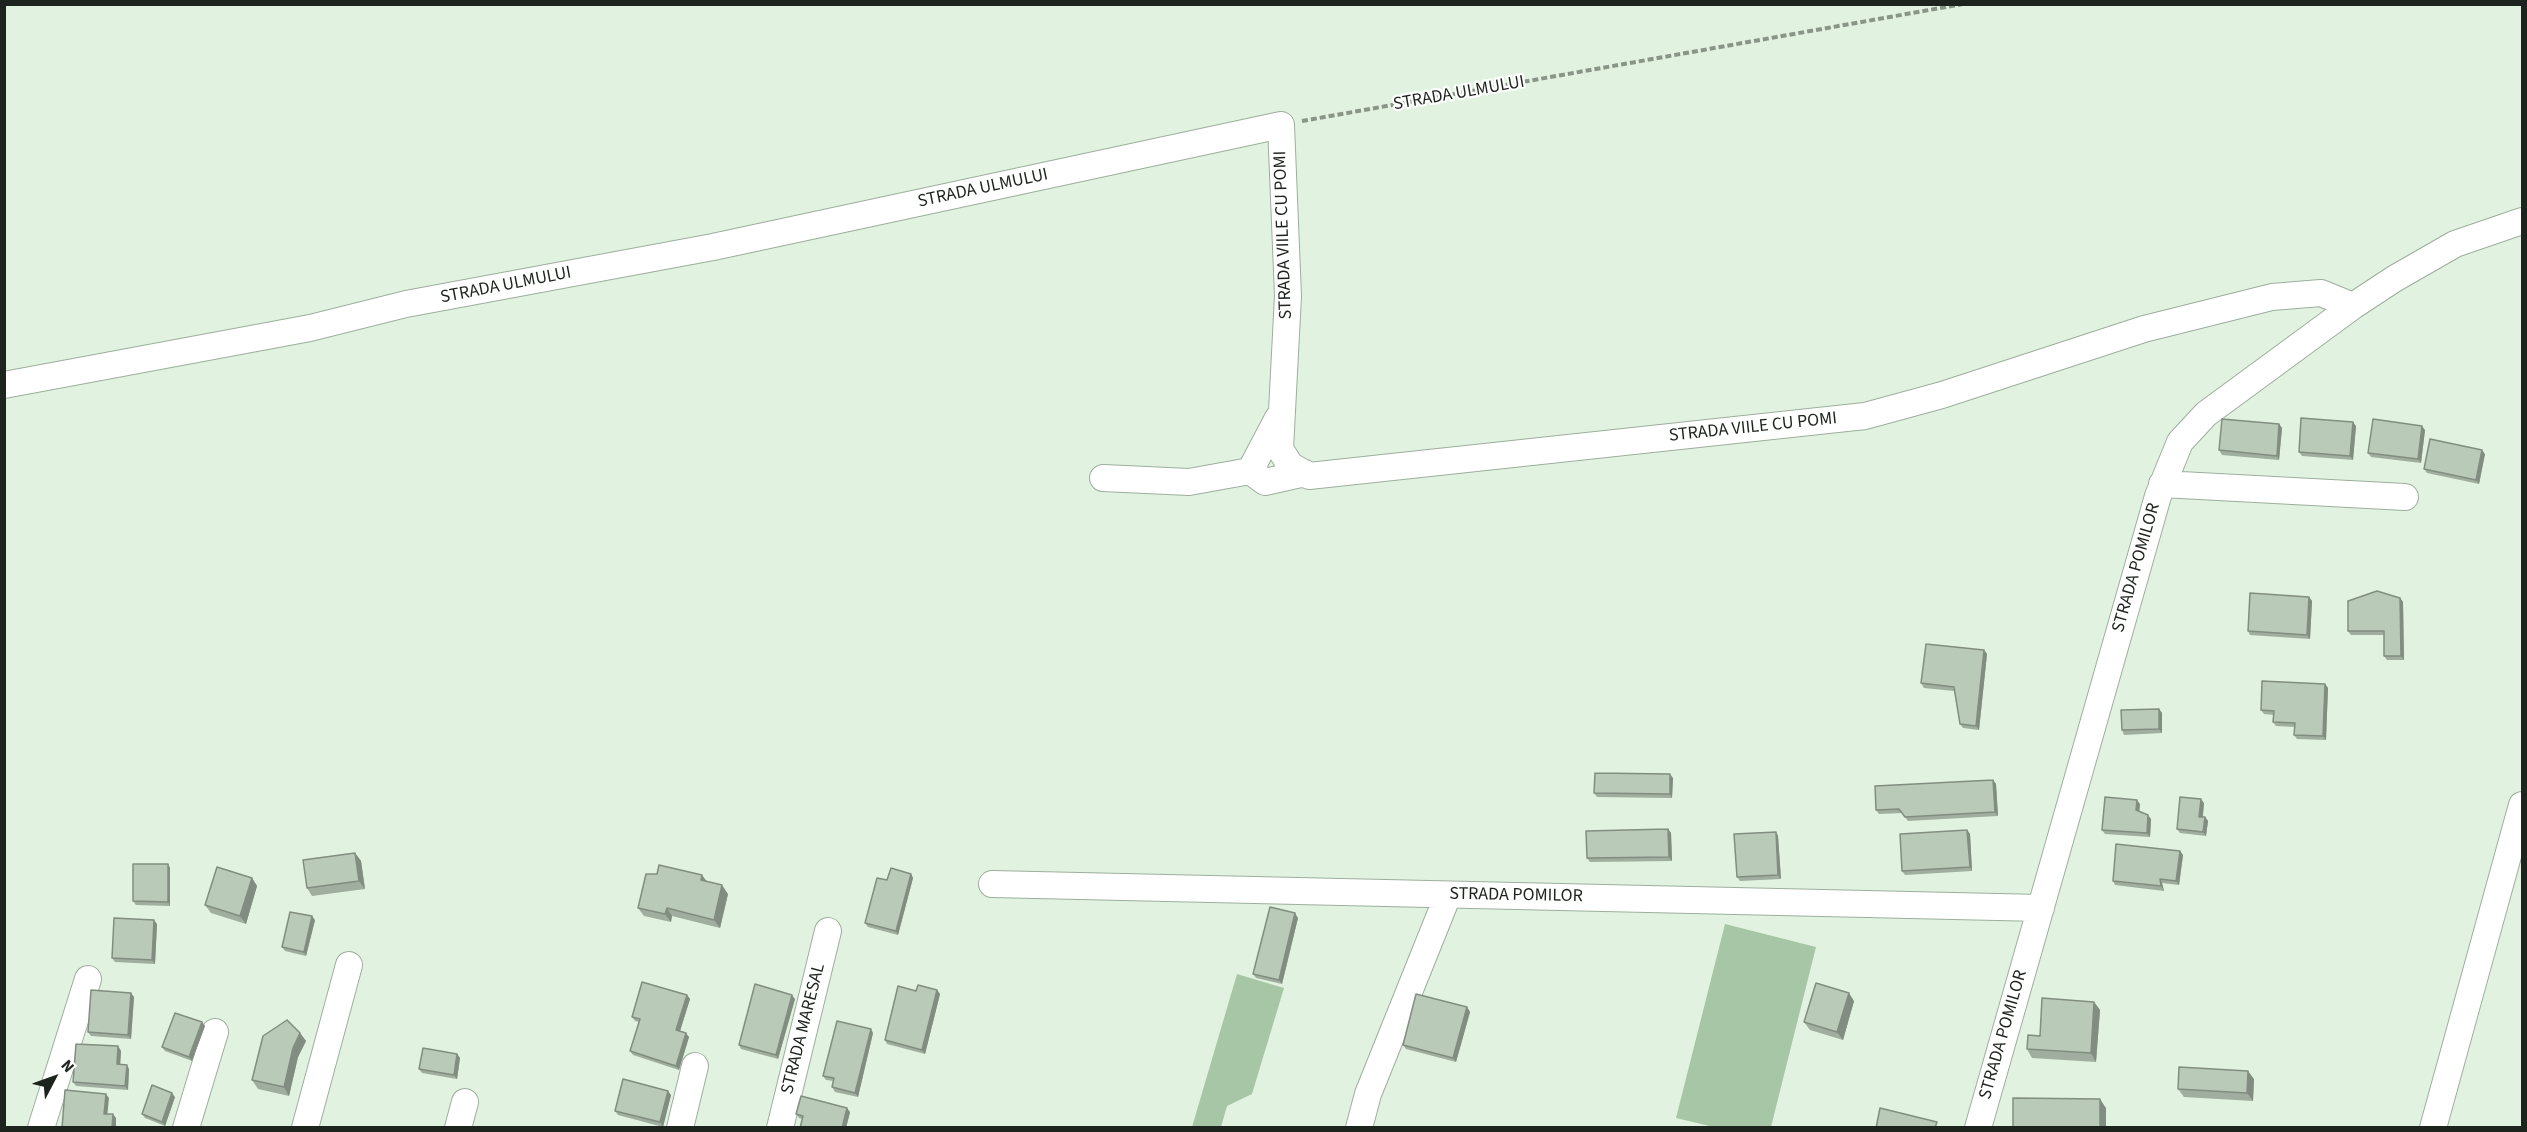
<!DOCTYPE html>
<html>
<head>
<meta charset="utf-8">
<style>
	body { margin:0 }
	#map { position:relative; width:2527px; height:1132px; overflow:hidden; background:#e1f3e0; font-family:"Source Sans 3",sans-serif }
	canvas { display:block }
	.frame { position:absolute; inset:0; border:6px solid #1d231d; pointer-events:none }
	.north { position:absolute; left:24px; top:1048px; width:60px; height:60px; -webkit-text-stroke:4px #fff; paint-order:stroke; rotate:49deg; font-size:16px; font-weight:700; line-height:24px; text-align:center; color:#1d231d }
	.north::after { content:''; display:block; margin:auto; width:21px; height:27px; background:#1d231d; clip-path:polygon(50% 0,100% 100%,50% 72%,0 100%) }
</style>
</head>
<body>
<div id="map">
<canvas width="2527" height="1132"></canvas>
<div class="frame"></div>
<div class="north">N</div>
</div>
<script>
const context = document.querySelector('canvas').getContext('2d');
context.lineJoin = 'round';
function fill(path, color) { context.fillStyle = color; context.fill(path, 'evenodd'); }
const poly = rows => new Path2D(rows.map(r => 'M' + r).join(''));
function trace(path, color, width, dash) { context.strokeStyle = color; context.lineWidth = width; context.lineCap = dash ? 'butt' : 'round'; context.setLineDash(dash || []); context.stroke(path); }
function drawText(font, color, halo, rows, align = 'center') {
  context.font = font + ' "Source Sans 3",sans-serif'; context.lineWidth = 4.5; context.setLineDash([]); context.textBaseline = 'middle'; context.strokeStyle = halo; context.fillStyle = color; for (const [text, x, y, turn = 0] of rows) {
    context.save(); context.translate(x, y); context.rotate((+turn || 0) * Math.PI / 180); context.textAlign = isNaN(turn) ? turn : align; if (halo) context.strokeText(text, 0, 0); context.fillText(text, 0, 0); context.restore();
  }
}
fill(poly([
	[1725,924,1816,947,1771,1127,1714,1127,1676,1118],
	[1237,974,1284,988,1252,1094,1227,1106,1221,1127,1192,1127]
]), '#a7c6a6');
const minor = poly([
	[4,385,310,328,406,304,713,247,1281,125,1288,296,1280,449,1290,465,1309,476,1865,416,1942,395,2144,329,2272,297,2321,293,2353,306],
	[1250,471,1265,482,1305,473],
	[1103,478,1189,482,1250,471,1278,418],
	[2162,484,2405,497],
	[992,884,2041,908],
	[41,1128,88,979],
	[186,1128,215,1032],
	[305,1128,349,965],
	[458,1128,465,1102],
	[680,1128,695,1066],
	[780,1128,828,931],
	[1359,1128,1368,1094,1448,895],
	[1978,1128,2158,496,2180,442,2206,414,2353,306,2394,279,2455,244,2522,221],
	[2433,1128,2522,805]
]);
trace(minor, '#9dae9d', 28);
trace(poly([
	[1302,121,1963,4]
]), '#899588', 4, [6, 3]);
trace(minor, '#fff', 26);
fill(poly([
	[2279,424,2282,428,2279,460,2222,455,2219,450],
	[2356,426,2353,460,2302,456,2299,452],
	[2425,430,2421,463,2371,457,2368,453],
	[2485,454,2479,484,2427,473,2424,469],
	[2309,597,2312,601,2310,639,2250,635,2248,631],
	[2400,598,2403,602,2404,660,2387,660,2384,656,2384,635,2351,635,2348,631],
	[1984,650,1987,654,1979,730,1963,728,1960,724,1954,691,1924,688,1921,683],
	[2325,684,2328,688,2326,740,2297,739,2294,735,2295,727,2276,726,2273,722,2274,715,2264,714,2261,710],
	[2159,709,2162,713,2162,733,2124,735,2122,730],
	[1673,778,1672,798,1597,797,1594,793],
	[1993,780,1996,784,1998,816,1908,821,1902,813,1879,814,1876,810],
	[2204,803,2203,817,2205,817,2208,821,2206,836,2180,833,2177,829],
	[2140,804,2139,812,2151,819,2150,837,2105,834,2102,830],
	[1668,829,1671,833,1672,861,1590,862,1587,858],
	[1967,830,1970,834,1972,871,1905,875,1902,871],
	[1776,832,1778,836,1781,879,1740,881,1737,877],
	[2180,851,2183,855,2179,885,2162,883,2164,891,2115,885,2113,881],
	[355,853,361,861,365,889,312,896,307,888],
	[168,864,170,868,170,906,136,905,133,901],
	[911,874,913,878,898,935,868,927,865,923,887,880],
	[252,878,257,886,246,924,211,913,205,905],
	[706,882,728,894,720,928,672,916,671,922,644,916,638,908],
	[1298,918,1282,984,1256,978,1253,974],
	[315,920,306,956,285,951,282,947],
	[157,924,155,964,115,962,112,958],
	[937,990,940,994,925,1054,887,1044,885,1040,916,991],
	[687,995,690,999,680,1031,689,1037,679,1070,633,1055,630,1051,639,1022,635,1021,632,1017],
	[134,997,131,1039,91,1036,88,1032],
	[795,999,778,1059,741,1049,739,1045],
	[1854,1001,1843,1040,1810,1030,1804,1022],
	[2094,1002,2100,1010,2096,1062,2032,1058,2027,1049],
	[1467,1007,1470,1012,1456,1062,1406,1049,1403,1045],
	[202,1022,205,1026,192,1061,165,1051,162,1047],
	[300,1033,306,1041,298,1057,289,1096,258,1089,252,1080],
	[873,1033,858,1097,835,1092,832,1087,834,1081,826,1080,823,1076],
	[118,1046,121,1051,120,1064,129,1069,128,1090,76,1086,73,1082],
	[457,1054,460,1058,457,1079,422,1073,419,1069],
	[2254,1079,2253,1101,2184,1097,2178,1089],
	[671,1095,663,1127,618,1115,615,1111],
	[175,1097,165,1126,145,1118,142,1114],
	[850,1112,846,1128,800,1128,802,1119,799,1118,796,1114]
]), '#9fae9e');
fill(poly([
	[2353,422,2356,426,2353,460,2350,456],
	[2279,424,2282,428,2279,460,2277,456],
	[2422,426,2425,430,2421,463,2418,459],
	[2482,450,2485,454,2479,484,2476,480],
	[2309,597,2312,601,2310,639,2307,635],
	[2400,598,2403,602,2404,660,2401,656],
	[1984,650,1987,654,1979,730,1976,726],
	[2325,684,2328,688,2326,740,2323,736],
	[2159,709,2162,713,2162,733,2159,729],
	[1670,774,1673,778,1672,798,1670,794],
	[1993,780,1996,784,1998,816,1995,812],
	[2201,799,2204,803,2202,821,2199,817],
	[2137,800,2140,804,2139,814,2136,810],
	[2148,815,2151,819,2150,837,2147,833],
	[2205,817,2208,821,2206,836,2203,832],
	[1668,829,1671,833,1672,861,1669,857],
	[1967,830,1970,834,1972,871,1970,867],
	[1776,832,1778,836,1781,879,1778,875],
	[2180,851,2183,855,2179,885,2176,881],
	[355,853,361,861,365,889,359,881],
	[168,864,170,868,170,906,168,902],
	[911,874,913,878,898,935,896,931],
	[702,875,708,883,701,880],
	[252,878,257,886,246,924,240,916],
	[2160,879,2162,883,2164,891,2161,886],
	[722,885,728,894,720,928,714,920],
	[667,908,672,916,671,922,665,914],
	[1295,913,1298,918,1282,984,1279,980],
	[312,916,315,920,306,956,304,952],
	[154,920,157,924,155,964,152,960],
	[937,990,940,994,925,1054,922,1050],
	[131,993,134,997,131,1039,128,1035],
	[1849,993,1854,1001,1843,1040,1837,1032],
	[687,995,690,999,679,1034,676,1030],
	[792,995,795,999,778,1059,776,1055],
	[2094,1002,2100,1010,2096,1062,2091,1053],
	[1467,1007,1470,1012,1456,1062,1453,1058],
	[202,1022,205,1026,192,1061,189,1057],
	[871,1029,873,1033,858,1097,855,1093],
	[300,1033,306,1041,298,1057,289,1096,284,1087,293,1048],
	[686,1033,689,1037,679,1070,676,1066],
	[118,1046,121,1051,120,1068,117,1064],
	[457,1054,460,1058,457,1079,454,1075],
	[127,1065,129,1069,128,1090,125,1086],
	[2248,1071,2254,1079,2253,1101,2247,1093],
	[668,1091,671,1095,663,1127,660,1122],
	[172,1093,175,1097,165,1126,162,1122],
	[106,1094,109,1098,107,1118,104,1114],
	[2100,1099,2106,1108,2106,1128,2100,1128],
	[847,1108,850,1112,846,1128,842,1128],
	[113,1114,116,1118,116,1128,112,1128]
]), '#828d81');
const building = poly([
	[2301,418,2353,422,2350,456,2299,452,2301,418],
	[2222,419,2279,424,2277,456,2219,450,2222,419],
	[2373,419,2422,426,2418,459,2368,453,2373,419],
	[2430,439,2482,450,2476,480,2424,469,2430,439],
	[2377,591,2400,598,2401,656,2384,656,2384,631,2348,631,2348,601,2377,591],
	[2250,593,2309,597,2307,635,2248,631,2250,593],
	[1926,644,1984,650,1976,726,1960,724,1954,687,1921,683,1926,644],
	[2262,681,2325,684,2323,736,2294,735,2295,723,2273,722,2274,711,2261,710,2262,681],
	[2159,709,2159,729,2122,730,2121,710,2159,709],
	[1595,773,1670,774,1670,794,1594,793,1595,773],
	[1993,780,1995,812,1905,817,1899,809,1876,810,1875,786,1993,780],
	[2105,797,2137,800,2136,810,2148,815,2147,833,2102,830,2105,797],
	[2180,797,2201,799,2199,817,2205,817,2203,832,2177,829,2180,797],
	[1668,829,1669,857,1587,858,1586,831,1668,829],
	[1967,830,1970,867,1902,871,1900,834,1967,830],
	[1776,832,1778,875,1737,877,1734,834,1776,832],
	[2116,844,2180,851,2176,881,2160,879,2161,886,2113,881,2116,844],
	[355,853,359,881,307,888,303,860,355,853],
	[133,864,168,864,168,902,133,901,133,864],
	[659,865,702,875,701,880,722,885,714,920,667,908,665,914,638,908,646,874,657,874,659,865],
	[217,867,252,878,240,916,205,905,217,867],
	[891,868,911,874,896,931,865,923,877,878,887,880,891,868],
	[1270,907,1295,913,1279,980,1253,974,1270,907],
	[290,912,312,916,304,952,282,947,290,912],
	[114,918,154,920,152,960,112,958,114,918],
	[642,982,687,995,676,1030,686,1033,676,1066,630,1051,640,1019,632,1017,642,982],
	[1816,983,1849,993,1837,1032,1804,1022,1816,983],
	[755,984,792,995,776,1055,739,1045,755,984],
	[918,985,937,990,922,1050,885,1040,898,986,916,991,918,985],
	[91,990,131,993,128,1035,88,1032,91,990],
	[1416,994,1467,1007,1453,1058,1403,1045,1416,994],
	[2042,998,2094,1002,2091,1053,2027,1049,2028,1035,2040,1036,2042,998],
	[175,1013,202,1022,189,1057,162,1047,175,1013],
	[287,1020,300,1033,293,1048,284,1087,252,1080,263,1036,287,1020],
	[837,1021,871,1029,855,1093,832,1087,834,1078,823,1076,837,1021],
	[76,1044,118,1046,117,1064,127,1065,125,1086,73,1082,76,1044],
	[423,1048,457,1054,454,1075,419,1069,423,1048],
	[2179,1067,2248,1071,2247,1093,2178,1089,2179,1067],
	[623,1079,668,1091,660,1122,615,1111,623,1079],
	[152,1085,172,1093,162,1122,142,1114,152,1085],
	[65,1090,106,1094,104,1114,113,1114,112,1128,62,1128,65,1090],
	[801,1096,847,1108,842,1128,800,1128,803,1116,796,1114,801,1096],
	[2013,1098,2100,1099,2100,1128,2013,1128,2013,1098],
	[1880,1108,1937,1122,1935,1128,1876,1128,1880,1108]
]);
fill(building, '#b9cab8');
trace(building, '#828d81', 1.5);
drawText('18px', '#1d231d', '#fff', [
	["STRADA ULMULUI",1459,94,-10],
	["STRADA ULMULUI",983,189,-12],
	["STRADA VIILE CU POMI",1284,235,-92],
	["STRADA ULMULUI",506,286,-11],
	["STRADA VIILE CU POMI",1753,428,-6],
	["STRADA POMILOR",2137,568,-74],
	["STRADA POMILOR",1516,896,1],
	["STRADA MARESAL",804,1029,-76],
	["STRADA POMILOR",2004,1035,-74]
]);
</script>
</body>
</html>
